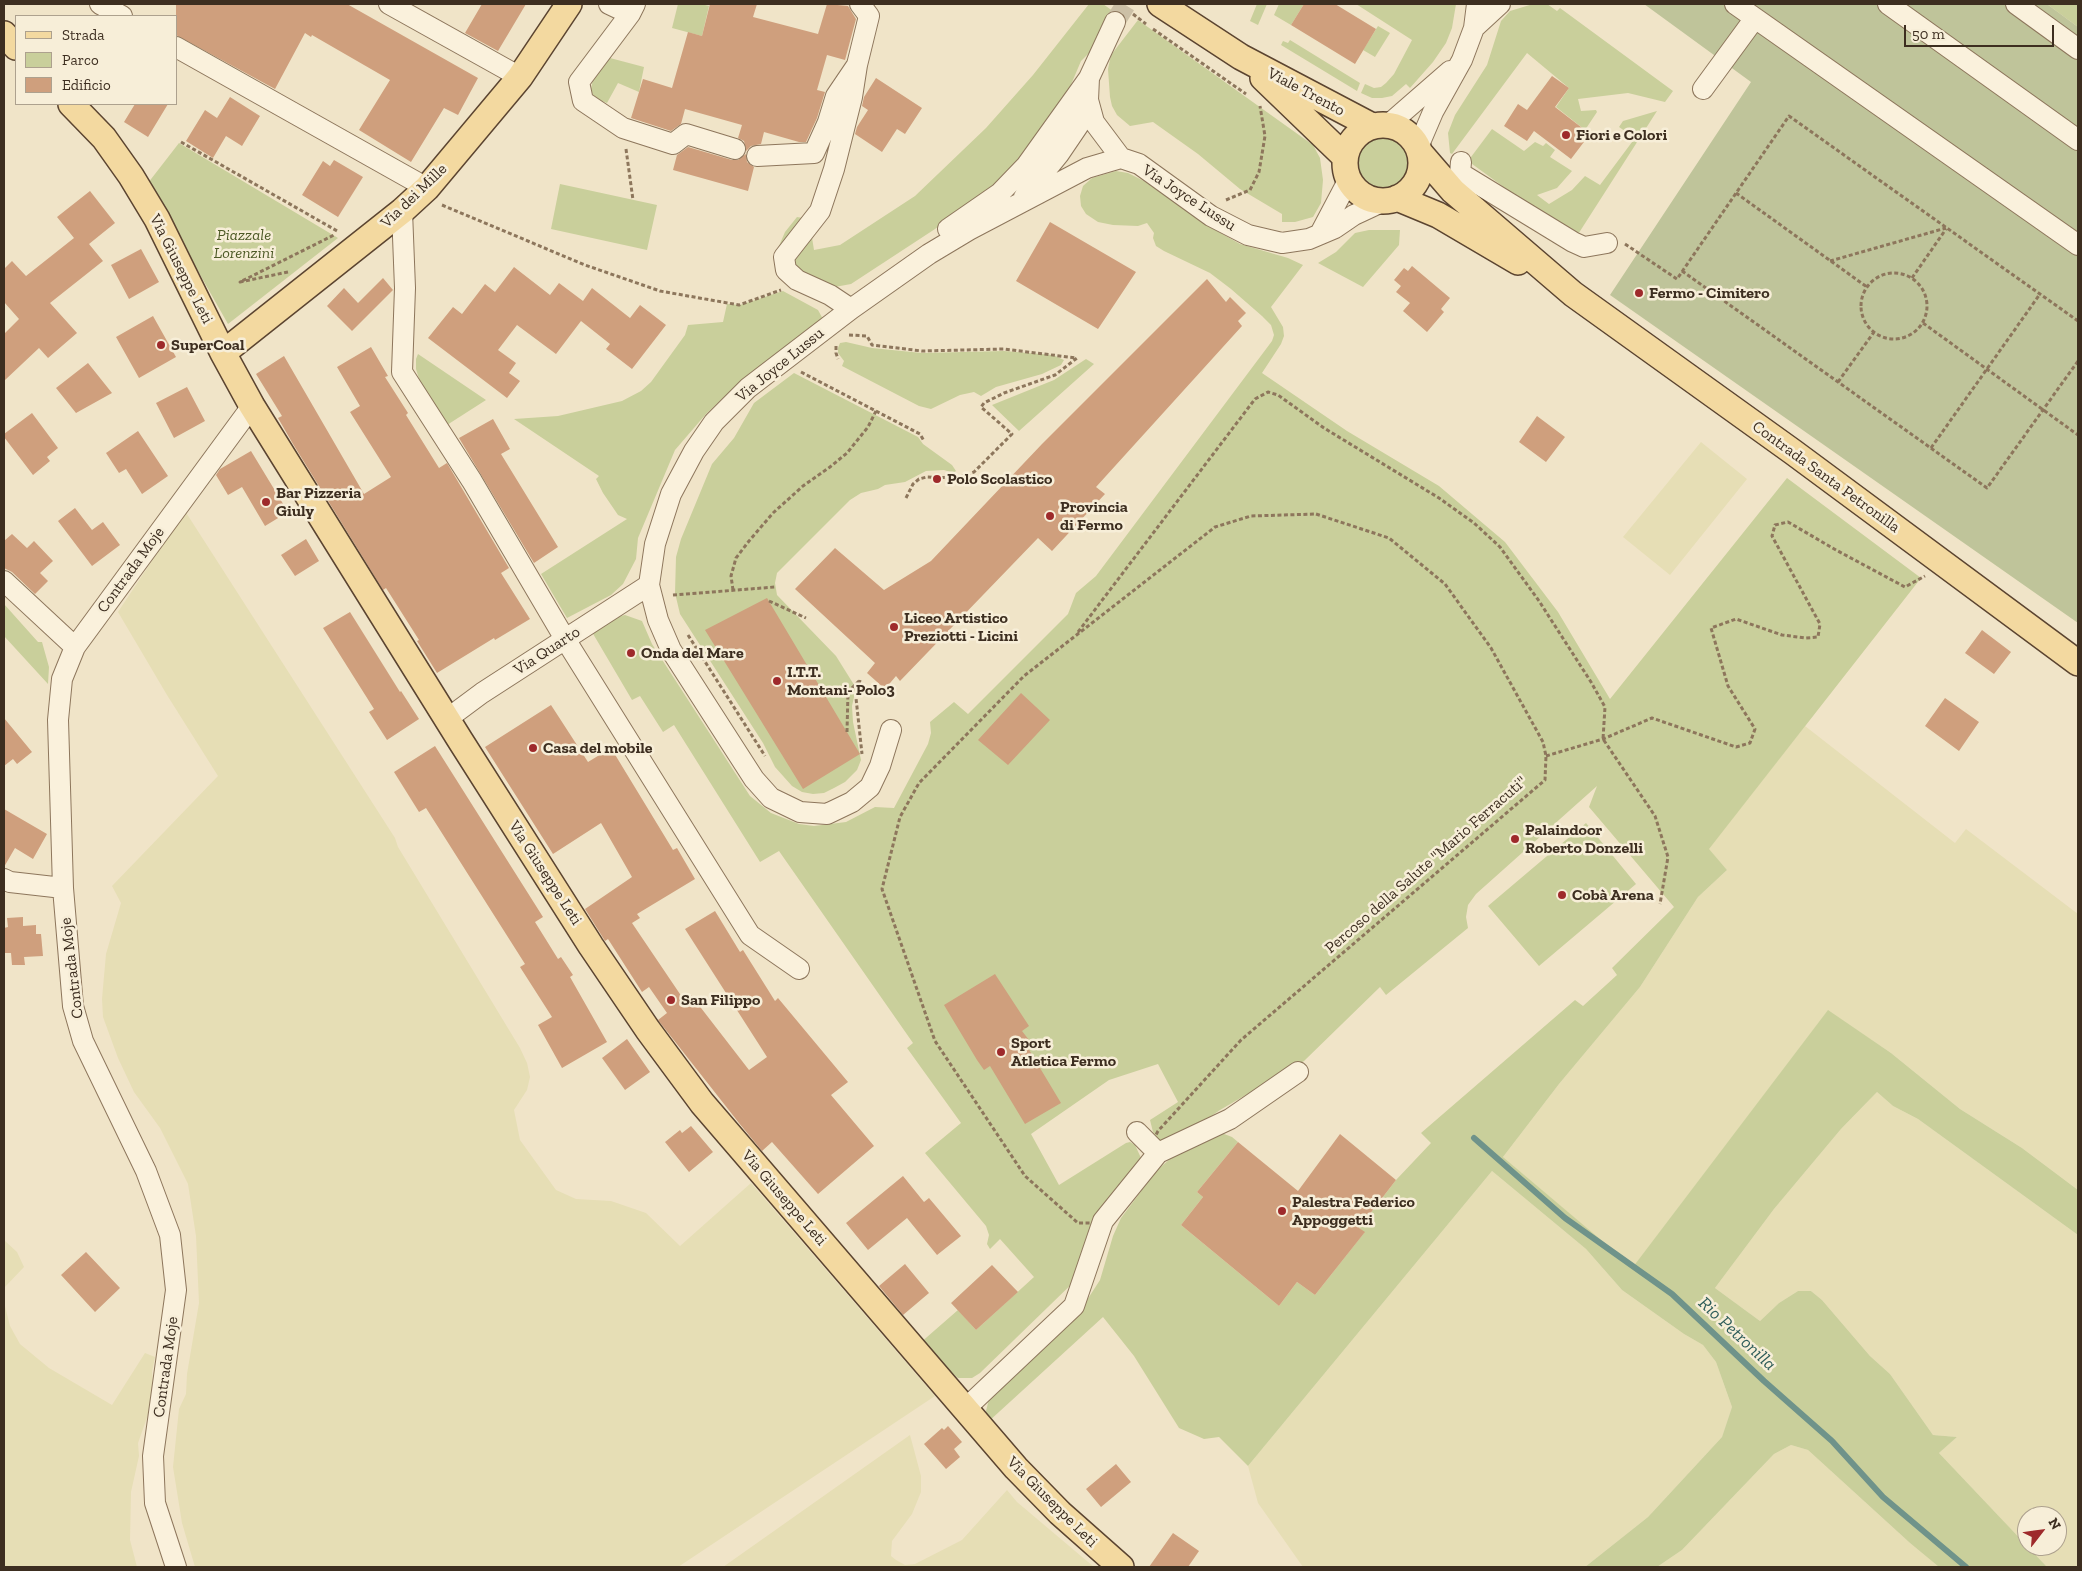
<!DOCTYPE html>
<html>
<head>
<meta charset="utf-8">
<style>
	body { margin:0 }
	#map { position:relative; width:2082px; height:1571px; overflow:hidden; background:#f0e4c8; font-family:"Zilla Slab",serif }
	canvas { display:block }
	.frame { position:absolute; inset:0; border:5px solid #3d2e20; pointer-events:none }
	.legend { position:absolute; left:15px; top:15px; width:162px; height:90px; box-sizing:border-box; background:#f7eed8; border:1px solid #ada18e; margin:0; padding:6px 9px; list-style:none; font-size:15px; color:#3d2e20 }
	.legend li { display:flex; align-items:center; gap:10px; height:25px }
	.legend b { width:25px; border:1px solid #ada18e }
	.north { position:absolute; left:2017px; top:1506px; width:50px; height:50px; box-sizing:border-box; background:#f7eed8; border:1px solid #ada18e; border-radius:50%; rotate:60deg; font-size:14px; font-weight:700; line-height:20px; text-align:center; color:#3d2e20 }
	.north::after { content:''; display:block; margin:auto; width:18px; height:22px; background:#9e2a2b; clip-path:polygon(50% 0,100% 100%,50% 72%,0 100%) }
	.scale { position:absolute; left:1904px; top:25px; width:150px; height:22px; box-sizing:border-box; border:2px solid #3d2e20; border-top:0; padding-left:6px; font-size:15px; line-height:18px; white-space:nowrap; color:#3d2e20; -webkit-text-stroke:4px #f7eed8; paint-order:stroke }
</style>
</head>
<body>
<div id="map">
<canvas width="2082" height="1571"></canvas>
<div class="frame"></div>
<ul class="legend">
<li><b style="height:6px;background:#f3d9a0"></b>Strada</li>
<li><b style="height:14px;background:#c9cf9b"></b>Parco</li>
<li><b style="height:14px;background:#cf9f7d"></b>Edificio</li>
</ul>
<div class="north">N</div>
<div class="scale">50 m</div>
</div>
<script>
const context = document.querySelector('canvas').getContext('2d');
context.lineJoin = 'round';
function fill(path, color) { context.fillStyle = color; context.fill(path, 'evenodd'); }
const poly = rows => new Path2D(rows.map(r => 'M' + r).join(''));
function trace(path, color, width, dash) { context.strokeStyle = color; context.lineWidth = width; context.lineCap = dash ? 'butt' : 'round'; context.setLineDash(dash || []); context.stroke(path); }
function drawText(font, color, halo, rows, align = 'center') {
  context.font = font + ' "Zilla Slab",serif'; context.lineWidth = 5; context.setLineDash([]); context.textBaseline = 'middle'; context.strokeStyle = halo; context.fillStyle = color; for (const [text, x, y, turn = 0] of rows) {
    context.save(); context.translate(x, y); context.rotate((+turn || 0) * Math.PI / 180); context.textAlign = isNaN(turn) ? turn : align; if (halo) context.strokeText(text, 0, 0); context.fillText(text, 0, 0); context.restore();
  }
}
fill(poly([
	[1701,442,1747,479,1670,575,1623,537],
	[185,511,395,838,398,847,520,1048,527,1063,530,1077,527,1090,514,1110,520,1140,556,1190,576,1199,611,1201,646,1213,680,1246,751,1183,935,1396,678,1567,195,1567,182,1523,173,1467,179,1409,186,1394,187,1374,199,1303,196,1236,188,1184,160,1128,134,1092,118,1058,103,1017,102,999,106,954,121,903,112,886,218,776,167,695,118,612],
	[1805,726,1955,843,1966,829,2078,914,2078,1190,2022,1148,1960,1109,1891,1053,1828,1011,1633,1268,1503,1157,1559,1084,1640,987,1698,897,1727,870,1708,849],
	[1877,1092,1893,1106,1918,1119,2078,1235,2078,1567,2047,1567,2027,1546,2057,1546,2057,1516,2027,1516,2027,1546,1939,1453,1957,1437,1933,1435,1890,1374,1870,1356,1822,1300,1811,1291,1798,1291,1779,1303,1760,1321,1715,1288,1774,1209,1841,1129],
	[1492,1171,1586,1249,1622,1290,1684,1334,1703,1345,1716,1362,1732,1407,1722,1437,1648,1517,1585,1567,1303,1567,1258,1503,1248,1466],
	[4,1240,17,1252,24,1267,4,1288],
	[4,1302,10,1326,20,1344,49,1368,112,1405,145,1353,155,1357,152,1372,153,1385,149,1412,138,1443,139,1456,131,1492,130,1540,137,1567,4,1567],
	[910,1435,921,1476,921,1492,912,1514,892,1541,891,1556,896,1560,905,1565,915,1564,962,1540,1007,1490,1017,1502,1094,1567,723,1567],
	[1791,1445,1808,1450,1910,1543,1939,1567,1657,1567,1682,1550,1774,1454]
]), '#e6deb5');
fill(poly([
	[678,4,701,4,709,6,702,36,672,28],
	[1089,4,1103,4,1117,14,1094,48,1081,61,1070,87,1052,118,1032,147,989,190,935,229,851,284,824,289,776,253,785,232,797,217,809,219,814,250,840,245,915,196,986,128,1033,75],
	[1257,4,1267,4,1258,25,1250,21],
	[1279,4,1304,4,1291,25,1274,15],
	[1356,4,1456,4,1452,28,1446,43,1433,62,1410,88,1406,84,1392,96,1382,98,1372,98,1361,93,1365,84,1374,88,1381,87,1386,83,1394,74,1412,40],
	[1533,4,1547,4,1557,11,1560,8,1673,91,1665,102,1628,93,1578,99,1581,111,1596,110,1597,112,1585,130,1556,107,1569,88,1527,53,1452,154,1450,153,1448,133,1455,115,1487,65,1501,21,1510,11],
	[2047,4,2078,4,2078,27],
	[1138,20,1313,145,1320,158,1323,180,1321,203,1313,217,1295,222,1282,222,1282,214,1240,189,1198,154,1153,122,1130,126,1117,115,1112,106,1110,97,1108,69,1111,55],
	[1378,26,1390,33,1375,57,1363,50],
	[1290,40,1360,83,1357,91,1281,45,1283,41,1288,43],
	[610,58,644,67,639,92,618,83,607,103,594,98,591,89,594,74],
	[1657,111,1575,239,1468,161,1492,129,1524,151,1535,142,1543,146,1546,143,1555,150,1550,157,1572,171,1557,188,1537,195,1549,204,1572,190,1585,176,1600,185,1635,138,1619,127,1623,121],
	'1352 162a31 31 0 1 1 62 0a31 31 0 1 1-62 0Z',
	[179,143,338,238,228,324,148,183],
	[1116,171,1128,173,1144,181,1212,228,1240,244,1288,258,1303,265,1271,307,1283,327,1284,336,1281,344,1262,373,1347,431,1439,486,1505,542,1558,612,1610,699,1787,478,1921,578,1709,849,1727,870,1698,897,1640,987,1559,1084,1503,1157,1633,1267,1828,1010,1891,1053,1960,1109,2022,1148,2078,1190,2078,1235,1918,1119,1893,1106,1877,1092,1841,1129,1774,1209,1715,1288,1760,1321,1779,1303,1798,1291,1811,1291,1822,1300,1870,1356,1890,1374,1933,1435,1957,1437,1939,1453,2047,1567,1939,1567,1910,1543,1808,1450,1791,1445,1774,1454,1682,1550,1657,1567,1585,1567,1648,1517,1722,1437,1732,1407,1716,1362,1703,1345,1684,1334,1622,1290,1586,1249,1492,1171,1248,1466,1219,1437,1204,1439,1179,1428,1134,1356,1103,1317,988,1422,986,1411,990,1395,1089,1297,1100,1280,1113,1236,1121,1218,1157,1170,1170,1159,1219,1132,1232,1137,1238,1142,1197,1192,1203,1197,1181,1225,1279,1306,1297,1282,1315,1295,1364,1233,1359,1228,1396,1180,1431,1143,1421,1133,1575,1000,1583,1006,1617,975,1612,968,1674,907,1589,807,1597,786,1476,894,1468,905,1466,917,1468,928,1386,995,1380,987,1304,1061,1220,1110,1190,1131,1168,1141,1159,1140,1153,1132,1150,1120,1178,1102,1158,1064,1109,1080,1031,1134,1059,1185,1126,1143,1130,1142,1135,1145,1141,1158,1082,1274,980,1373,972,1378,958,1378,919,1344,958,1310,976,1330,1034,1277,1000,1239,990,1249,987,1244,989,1235,986,1226,925,1153,961,1123,907,1048,913,1043,779,851,760,862,674,725,663,732,640,696,632,700,592,632,617,617,625,615,642,621,652,644,750,796,771,813,799,824,814,826,846,822,875,807,894,808,928,744,931,733,930,722,954,702,968,714,1068,614,1076,593,1096,576,1272,341,1274,335,1271,325,1262,316,1231,289,1210,273,1164,251,1156,246,1153,238,1154,233,1147,223,1138,226,1113,225,1098,222,1086,214,1081,206,1080,196,1083,186,1092,178],
	[560,184,657,205,647,250,551,229],
	[1369,230,1400,230,1399,245,1363,287,1318,263,1336,252,1355,233],
	[783,291,818,310,824,321,724,397,706,414,675,450,638,538,636,559,623,584,611,595,567,618,541,574,627,519,618,515,603,493,596,479,599,476,514,419,558,416,622,401,641,391,651,382,685,335,688,325,723,322,727,304,740,305],
	[846,342,872,348,922,353,1004,351,1053,355,1064,360,1061,365,1042,374,996,387,981,396,974,392,960,395,931,409,919,406,842,366,844,361,838,353,838,348,840,343],
	[418,354,486,400,447,425,420,382,416,369,416,359],
	[1086,359,1094,364,1019,431,992,405,1054,380],
	[794,373,918,437,923,444,952,465,956,471,953,473,944,470,926,471,905,482,885,485,878,489,861,493,850,500,777,573,775,583,777,595,836,656,856,688,852,706,853,722,861,760,857,770,845,782,834,788,824,793,813,794,802,792,792,786,775,767,763,743,680,614,675,593,676,557,681,539,712,464,734,438,754,403],
	[4,604,38,642,42,642,49,667,48,684,4,636],
	[1586,823,1636,884,1539,966,1488,906]
]), '#c9cf9b');
fill(poly([
	[1644,4,2047,4,2078,27,2078,623,1610,295,1751,82]
]), '#bfc49a');
trace(poly([
	[1474,1138,1565,1218,1672,1294,1764,1381,1832,1441,1883,1497,1966,1567]
]), '#6f938a', 6);
fill(poly([
	[176,4,347,4,478,78,458,115,444,108,411,162,359,130,390,80,312,35,311,37,305,33,275,89,176,35],
	[482,4,526,4,498,51,465,33],
	[710,4,757,4,753,17,818,34,827,4,848,6,856,19,845,60,827,55,817,90,825,92,817,118,806,142,799,142,764,132,761,144,751,146,746,151,744,141,738,138,742,125,685,109,681,124,671,131,631,118,643,79,672,88,688,32,702,36],
	[1304,4,1335,4,1376,29,1355,64,1291,25],
	[1552,76,1569,88,1555,107,1590,134,1571,159,1534,131,1527,141,1504,126,1518,104,1527,110],
	[876,78,922,108,905,134,897,129,882,152,855,134,857,127,868,110,862,106,864,97],
	[230,97,260,116,242,146,226,136,213,158,186,141,205,110,217,118],
	[135,104,168,104,148,137,124,122],
	[688,147,732,160,738,160,746,154,747,162,754,167,748,191,673,170,677,155],
	[334,160,363,177,338,217,302,195,323,161,330,166],
	[90,191,115,223,89,244,103,261,50,303,77,333,48,358,39,348,4,381,4,334,19,319,4,302,4,269,12,261,26,276,74,238,57,217],
	[1050,222,1136,272,1098,329,1016,281],
	[141,249,159,282,129,299,111,265],
	[1412,266,1450,298,1441,309,1444,312,1427,332,1403,311,1410,303,1396,292,1401,286,1394,280,1404,268,1408,271],
	[514,267,550,295,559,283,583,301,592,288,630,318,640,305,666,325,632,369,606,349,610,344,581,321,556,354,517,325,498,350,516,363,509,373,520,381,507,398,428,338,453,307,462,314,485,284,495,292],
	[383,278,393,290,352,331,327,306,344,288,358,303],
	[1207,279,1226,302,1230,297,1246,313,1238,321,1242,326,1096,487,1105,494,1052,551,1038,538,900,681,896,676,885,689,867,673,875,663,795,589,835,548,884,590,931,561,1042,444],
	[153,316,176,357,139,378,116,337],
	[371,347,388,376,385,377,408,413,406,415,439,468,447,463,509,568,501,573,530,619,495,640,494,638,437,673,417,641,419,640,386,588,383,590,293,444,278,418,282,416,256,374,284,356,364,494,391,477,350,412,360,406,337,367],
	[88,363,112,393,76,413,56,388],
	[187,387,205,421,174,438,156,403],
	[32,413,58,448,47,457,50,461,33,475,4,437,4,434],
	[1537,416,1565,437,1546,462,1519,442],
	[493,419,510,449,501,454,558,547,534,563,459,438],
	[138,431,168,476,142,494,126,469,119,473,106,453],
	[251,451,288,512,265,526,242,487,228,495,216,475,220,469],
	[75,508,92,530,103,522,120,545,92,566,58,521],
	[12,534,27,548,34,541,53,561,40,573,48,581,35,594,12,572,4,568,4,541],
	[306,539,319,561,295,576,281,555],
	[767,598,860,754,803,789,705,630],
	[350,612,400,692,401,691,419,719,387,740,369,712,374,709,323,628],
	[1982,630,2011,652,1994,674,1965,653],
	[1021,693,1050,720,1008,765,978,740],
	[1945,698,1979,722,1959,751,1925,726],
	[551,705,588,762,611,748,673,850,677,848,695,879,637,914,640,918,632,923,684,1000,691,995,749,1070,767,1057,685,929,715,911,740,952,743,950,775,1001,778,998,848,1082,831,1095,874,1146,818,1194,772,1142,762,1151,739,1123,658,1020,667,1013,649,987,642,992,608,939,605,941,585,909,632,877,601,823,553,854,485,747],
	[4,718,32,752,17,764,13,759,4,766],
	[435,746,543,917,535,922,558,959,561,957,573,975,570,977,607,1042,562,1068,538,1025,552,1017,520,967,525,964,426,808,419,812,394,772],
	[4,809,47,834,33,859,15,848,4,867],
	[23,917,23,926,36,925,36,934,41,934,43,956,24,957,25,965,12,965,11,953,4,953,4,928,8,927,7,918],
	[995,974,1029,1026,1022,1031,1029,1040,1025,1043,1061,1103,1025,1124,990,1066,984,1070,977,1060,944,1005],
	[627,1039,650,1072,625,1090,602,1058],
	[691,1126,713,1152,689,1172,665,1142,680,1130,682,1133],
	[1340,1134,1396,1180,1359,1228,1365,1232,1315,1295,1297,1282,1279,1306,1181,1225,1203,1197,1197,1192,1238,1142,1298,1191],
	[903,1176,924,1202,929,1198,961,1236,937,1255,907,1218,868,1250,846,1223],
	[86,1252,120,1288,95,1312,61,1275],
	[905,1264,929,1293,903,1315,879,1286],
	[992,1265,1018,1292,976,1330,951,1303],
	[948,1426,962,1442,954,1449,960,1457,946,1469,924,1444,942,1428,944,1430],
	[1116,1464,1131,1482,1101,1507,1086,1489],
	[1173,1533,1199,1551,1188,1567,1149,1567]
]), '#cf9f7d');
trace(poly([
	[1115,22,1126,4]
]), '#ccc0a6', 20, [20, 10]);
const minor = poly([
	[100,4,122,16],
	[389,4,520,77],
	[609,4,630,14],
	[635,4,630,14,579,82,583,101,623,128,673,144,686,134,735,149],
	[1735,4,2078,245],
	[1888,4,2078,140],
	[2016,4,2078,49],
	[1115,22,1089,78,1088,100,1094,122,1121,158],
	[1474,28,1500,4],
	[176,47,427,188],
	[1703,89,1755,18],
	[1388,125,1450,71],
	[1418,147,1433,112,1462,60,1474,28,1477,4],
	[757,156,814,153,828,122,836,96,857,65,869,16,860,4],
	[1461,162,1460,173,1573,242,1584,247,1607,243],
	[1024,197,1059,154,1078,126,1088,100],
	[402,211,405,288,402,372,472,481,565,639,750,935,799,969],
	[948,229,1000,193,1026,166,1089,78],
	[1320,234,1349,179],
	[851,309,830,295,797,280,786,270,784,257,820,211,834,169,852,97,857,65],
	[4,581,75,647],
	[447,719,482,693,649,585],
	[891,730,880,766,870,787,852,802,827,814,800,812,771,798,754,779,671,650,658,620,649,585,655,544,671,494,694,451,714,422,748,388,851,309,929,254,969,230,1087,168,1121,158,1139,164,1211,216,1248,235,1282,243,1309,239,1335,228,1354,215,1384,201],
	[4,879,10,882,63,888],
	[1137,1132,1158,1153],
	[966,1408,1074,1306,1103,1221,1158,1153,1230,1119,1298,1072],
	[176,1567,155,1503,153,1456,176,1290,170,1235,146,1171,83,1041,73,1006,63,888,58,720,62,679,75,647,252,406]
]);
const major = poly([
	[1160,4,1241,57,1372,126],
	[4,34,16,47],
	[1263,78,1345,157],
	[71,104,104,138,131,176,157,219,223,353,252,406,460,740,591,946,648,1030,702,1103,1016,1468,1060,1513,1121,1567],
	'1345 163a38 38 0 1 1 76 0a38 38 0 1 1-76 0Z',
	[1421,154,1453,191,1573,294,1793,452,2078,663],
	[1397,198,1438,215,1518,262],
	[223,353,402,211,427,188,520,77,569,4]
]);
trace(minor, '#8d765c', 22);
trace(major, '#5b4430', 28);
trace(poly([
	[1133,14,1146,24],
	[1153,29,1246,94],
	[181,142,339,232],
	[626,149,633,200],
	[1736,193,1867,287],
	[1226,200,1250,190,1259,172,1265,136,1260,106],
	[442,205,585,265,660,291,739,305,781,290],
	[1625,244,1677,279,1789,116,2078,321],
	[1830,261,1946,228],
	[1682,271,1987,488,2078,361],
	[288,272,240,282,334,235],
	'1861 306a33 33 0 1 1 66 0a33 33 0 1 1-66 0Z',
	[1912,278,1946,229],
	[1923,323,2078,435],
	[849,335,867,336,872,345,922,351,1004,349,1076,358],
	[836,346,836,353,838,359],
	[801,372,920,434,924,441],
	[1838,382,1874,332],
	[1931,448,2040,294],
	[906,498,913,484,919,479,927,477,957,478,974,472,1012,434,981,407,984,403,1004,393,1055,375,1077,358],
	[1316,514,1389,538,1445,584,1491,648,1543,742,1546,756,1545,780,1241,1040,1158,1131,1143,1160,1094,1223,1078,1223,1025,1176,935,1041,882,889,900,817,919,783,1024,676,1215,527,1251,516,1316,514],
	[733,590,731,576,736,558,749,541,773,513,803,486,830,467,847,453,868,427,876,411],
	[673,595,775,587],
	[769,601,806,618],
	[1078,632,1255,399,1268,392,1278,395,1324,428,1439,498,1474,523,1500,547,1539,601,1591,682,1605,707,1603,739,1655,816,1668,857,1660,904],
	[688,635,765,756],
	[860,680,856,698,862,754],
	[847,732,848,692,859,681],
	[1546,756,1603,739,1652,718,1736,747,1750,743,1755,729,1728,686,1711,628,1736,619,1782,635,1806,638,1818,637,1820,624,1772,536,1775,525,1788,522,1836,550,1905,587,1925,576]
]), '#8d765c', 3, [4, 2.5]);
trace(minor, '#faf1dc', 20);
trace(major, '#f3d9a0', 25);
for (const [x, y, r, color] of [
	[1566,135,5,"#9e2a2b"],
	[1639,293,5,"#9e2a2b"],
	[161,345,5,"#9e2a2b"],
	[937,479,5,"#9e2a2b"],
	[266,502,5,"#9e2a2b"],
	[1050,516,5,"#9e2a2b"],
	[894,627,5,"#9e2a2b"],
	[631,653,5,"#9e2a2b"],
	[777,681,5,"#9e2a2b"],
	[533,748,5,"#9e2a2b"],
	[1515,839,5,"#9e2a2b"],
	[1562,895,5,"#9e2a2b"],
	[671,1000,5,"#9e2a2b"],
	[1001,1052,5,"#9e2a2b"],
	[1282,1211,5,"#9e2a2b"]
]) { const dot = new Path2D(); dot.arc(x, y, r, 0, 2 * Math.PI); context.fillStyle = color; context.fill(dot); trace(dot, '#f7eed8', 2); }
drawText('16px', '#3d2e20', '#f7eed8', [
	["Viale Trento",1306,92,28],
	["Via dei Mille",414,196,-44],
	["Via Joyce Lussu",1189,198,33],
	["Via Giuseppe Leti",181,269,63],
	["Via Joyce Lussu",780,365,-39],
	["Contrada Santa Petronilla",1826,477,36],
	["Contrada Moje",131,570,-54],
	["Via Quarto",547,651,-33],
	["Percoso della Salute \"Mario Ferracuti\"",1426,865,-41],
	["Via Giuseppe Leti",545,873,57],
	["Contrada Moje",72,968,-97],
	["Via Giuseppe Leti",784,1198,49],
	["Contrada Moje",166,1367,-82],
	["Via Giuseppe Leti",1052,1502,45]
]);
drawText('bold 16px', '#3d2e20', '#f7eed8', [
	["Fiori e Colori",1576,135],
	["Fermo - Cimitero",1649,293],
	["SuperCoal",171,345],
	["Polo Scolastico",947,479],
	["Bar Pizzeria",276,493],
	["Giuly",276,511],
	["Provincia",1060,507],
	["di Fermo",1060,525],
	["Liceo Artistico",904,618],
	["Preziotti - Licini",904,636],
	["Onda del Mare",641,653],
	["I.T.T.",787,672],
	["Montani- Polo3",787,690],
	["Casa del mobile",543,748],
	["Palaindoor",1525,830],
	["Roberto Donzelli",1525,848],
	["Cobà Arena",1572,895],
	["San Filippo",681,1000],
	["Sport",1011,1043],
	["Atletica Fermo",1011,1061],
	["Palestra Federico",1292,1202],
	["Appoggetti",1292,1220]
], 'left');
drawText('italic 16px', '#4d5a26', '#f7eed8', [
	["Piazzale",244,235],
	["Lorenzini",244,253]
]);
drawText('italic 18px', '#2f5d5a', '#f7eed8', [
	["Rio Petronilla",1737,1334,43]
]);
</script>
</body>
</html>
